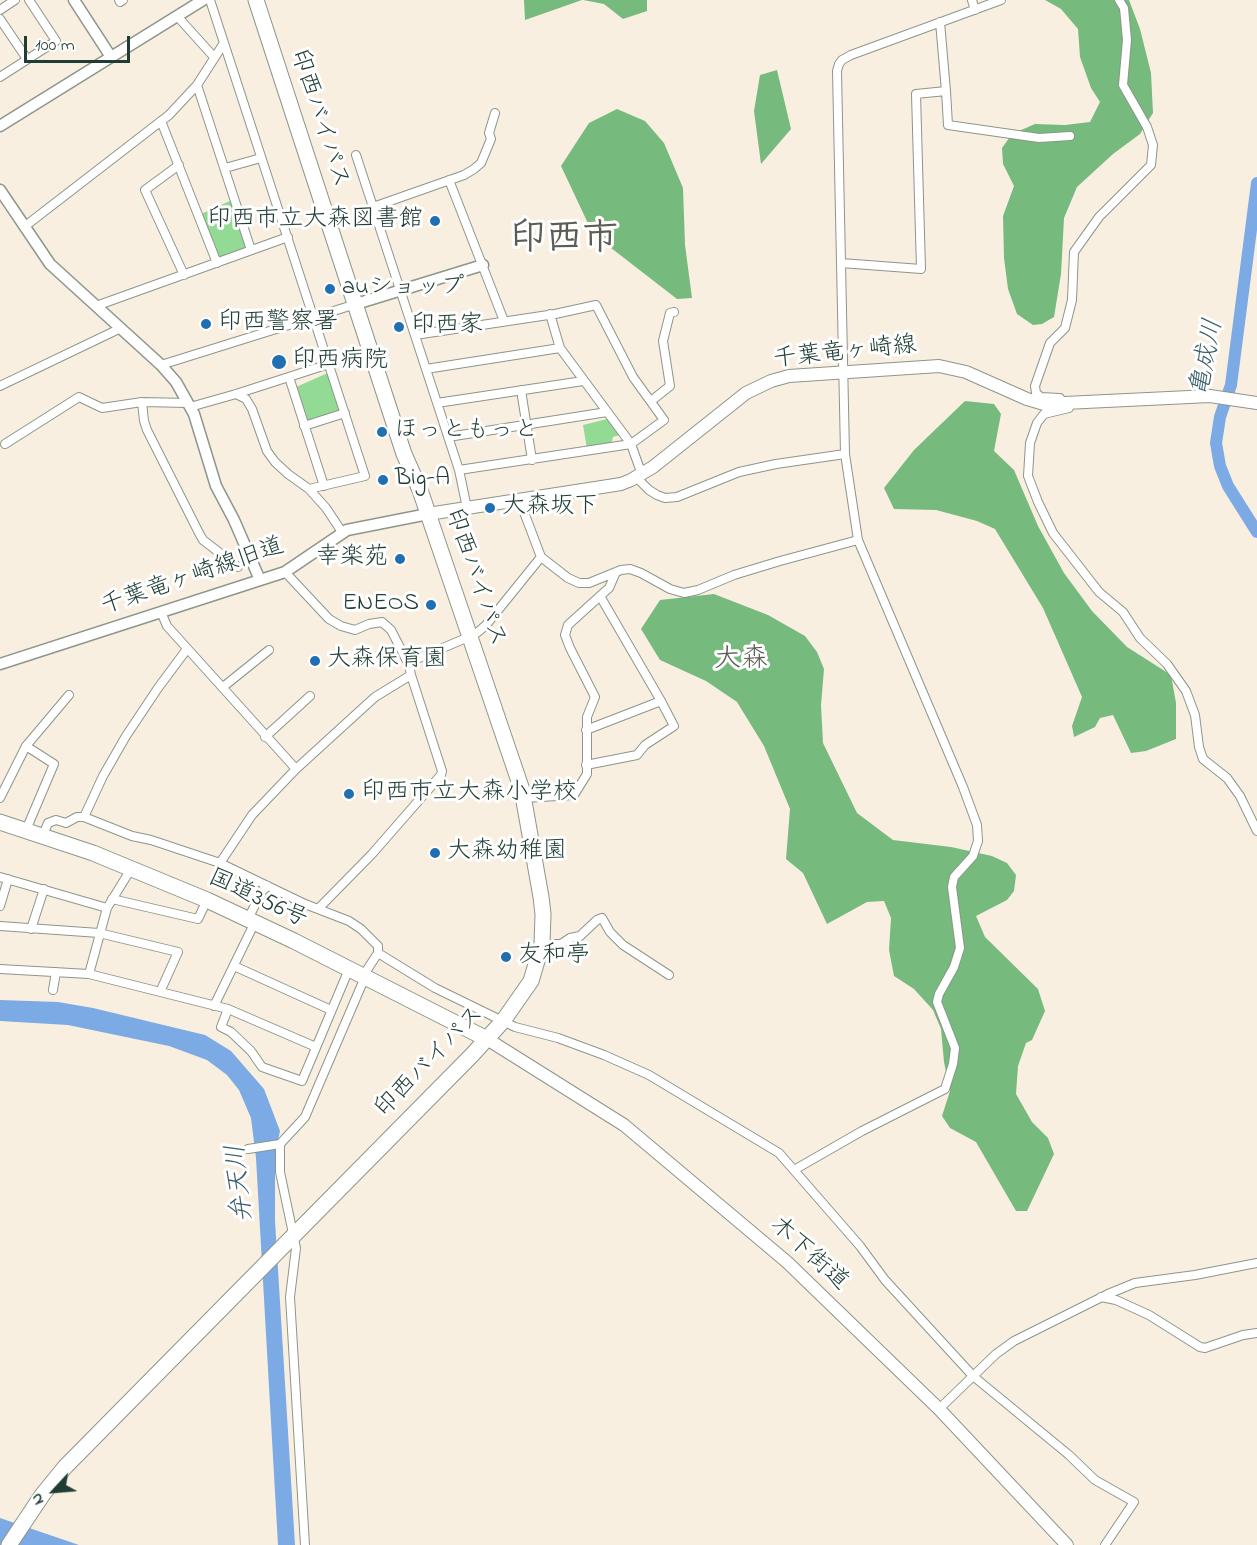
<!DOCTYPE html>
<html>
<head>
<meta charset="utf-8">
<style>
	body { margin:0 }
	#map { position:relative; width:1257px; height:1545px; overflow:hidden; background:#f9efe1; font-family:"Indie Flower",sans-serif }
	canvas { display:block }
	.north { position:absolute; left:24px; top:1461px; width:60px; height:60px; -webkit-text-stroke:4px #fff; paint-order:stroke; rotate:244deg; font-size:16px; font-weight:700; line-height:24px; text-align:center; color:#1f3d34 }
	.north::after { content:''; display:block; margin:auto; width:21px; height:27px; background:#1f3d34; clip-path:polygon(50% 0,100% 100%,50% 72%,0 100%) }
	.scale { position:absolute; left:24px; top:36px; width:106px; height:27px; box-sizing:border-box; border:3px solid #1f3d34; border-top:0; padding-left:8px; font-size:18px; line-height:21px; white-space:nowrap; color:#1f3d34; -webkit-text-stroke:4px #fff; paint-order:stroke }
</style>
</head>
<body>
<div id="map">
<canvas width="1257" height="1545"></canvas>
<div class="north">N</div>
<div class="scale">100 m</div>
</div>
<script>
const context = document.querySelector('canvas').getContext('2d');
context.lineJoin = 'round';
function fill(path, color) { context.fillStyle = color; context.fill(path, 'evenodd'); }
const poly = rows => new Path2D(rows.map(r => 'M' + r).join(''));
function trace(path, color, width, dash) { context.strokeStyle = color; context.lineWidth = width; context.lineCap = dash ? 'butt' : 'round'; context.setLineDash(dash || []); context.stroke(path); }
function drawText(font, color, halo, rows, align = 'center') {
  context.font = font + ' "Indie Flower","Klee One",sans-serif'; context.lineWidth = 6; context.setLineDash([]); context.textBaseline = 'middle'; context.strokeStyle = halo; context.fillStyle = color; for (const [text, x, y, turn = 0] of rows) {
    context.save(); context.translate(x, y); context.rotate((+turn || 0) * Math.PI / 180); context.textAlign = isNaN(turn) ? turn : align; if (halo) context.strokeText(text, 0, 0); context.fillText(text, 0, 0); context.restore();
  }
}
fill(poly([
	[232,200,249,250,219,260,201,214],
	[330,372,343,411,307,422,296,387],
	[607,419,620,435,613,437,611,445,587,449,583,425]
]), '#93da94');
fill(poly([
	[524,0,582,0,525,20],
	[583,0,647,0,647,11,623,19,604,4],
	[1045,0,1129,0,1140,29,1151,73,1153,113,1140,134,1113,154,1077,187,1064,218,1061,274,1054,317,1042,324,1033,325,1017,314,1008,289,1004,258,1003,216,1014,186,1003,164,1002,148,1012,134,1035,124,1065,125,1090,122,1100,102,1091,88,1080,57,1078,29,1061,9],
	[777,70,791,129,761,164,754,111,760,75],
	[617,109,645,121,664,143,683,188,685,245,692,298,677,299,593,234,561,166,589,123],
	[965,401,994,404,1001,414,994,451,1014,470,1038,526,1064,573,1092,611,1127,647,1171,675,1176,703,1176,739,1146,751,1131,753,1113,715,1100,718,1095,727,1074,737,1072,726,1082,697,1043,608,995,529,977,521,936,510,894,509,884,488,914,450],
	[714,594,768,615,805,636,817,652,824,669,821,705,823,743,857,813,893,840,951,847,992,856,1007,863,1016,875,1014,891,1007,900,976,916,985,937,1038,989,1045,1011,1032,1040,1026,1043,1018,1066,1016,1094,1032,1122,1048,1138,1054,1154,1027,1211,1016,1211,976,1142,950,1128,942,1116,950,1091,944,1062,941,1029,933,1010,914,989,894,976,889,950,891,918,884,901,867,902,827,924,803,873,786,859,790,809,764,746,737,702,706,681,660,660,641,629,660,600]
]), '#76ba7e');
fill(poly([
	[0,1000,58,1002,93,1008,205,1035,231,1051,264,1089,280,1131,275,1155,275,1221,295,1545,278,1545,256,1158,251,1118,239,1090,227,1075,207,1060,169,1046,68,1025,0,1021],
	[0,1518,79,1545,0,1545]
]), '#7baae5');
trace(poly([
	[1257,183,1231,385,1220,417,1216,443,1220,466,1228,486,1257,532]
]), '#7baae5', 12);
const street = poly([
	[119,0,120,2,123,0],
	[210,0,365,476,309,489],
	[972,0,975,10],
	[1119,0,1124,8,1127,40,1123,85,1147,127,1153,145,1151,165,1099,217,1074,252,1072,300,1065,328,1050,343,1035,386,1036,393,1041,397,1060,398,1062,404,1069,408,1044,414,1037,423,1030,443,1028,476,1038,502,1053,533,1099,592,1123,612,1140,638,1167,664,1186,691,1195,715,1199,747,1203,759,1227,778,1240,796,1257,831],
	[0,10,15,0],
	[177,16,214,57],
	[0,19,27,59],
	[0,77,56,41,29,0],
	[197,85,251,250],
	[946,91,948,125,1039,138,1070,136],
	[161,121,217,263],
	[356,155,459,470,467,508],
	[179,165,145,190,184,275],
	[225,168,261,158],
	[449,180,504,321],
	[373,207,464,175,474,169,481,163,491,139,489,133,495,113],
	[24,227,169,115,197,85,224,43],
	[841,263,921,269,916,94,946,91,940,22],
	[96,306,288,237],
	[550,314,560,348,631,444,642,475],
	[415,335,555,314,596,305,633,377,664,420,631,444,459,470],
	[161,365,356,304],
	[426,369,560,348],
	[289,377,324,486],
	[0,386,121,328],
	[521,390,532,460],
	[236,394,246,399,252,409,267,451,275,462,288,474,309,489,326,508,342,532],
	[651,401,670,386,663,341,670,313,674,312],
	[142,402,144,421,147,430,199,533,203,540,238,567],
	[437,403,583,381],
	[190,407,236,394,329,364],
	[304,426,345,413],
	[448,437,607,412],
	[5,444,79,397,102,408,142,402,188,403],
	[637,478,649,490,657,495,665,498,677,497,739,472,776,464,845,454],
	[519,499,541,557,568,578,579,583,589,583,621,570,630,569,641,573,670,589,684,593,698,590,734,575,780,561,858,540],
	[285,572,329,619,341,626,355,630,369,624,382,622,391,630,409,665],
	[161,612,167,626,296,769],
	[223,687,269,650],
	[586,730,661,701],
	[265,737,310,696],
	[26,746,54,764,26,830],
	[586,765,637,755,645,745,674,726,661,701,600,596,609,588,616,572],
	[0,798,26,746,69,695],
	[524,798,574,795,587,774,587,717,595,697,570,648,565,635,568,625,600,596],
	[84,817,103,776,126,736,158,688,187,649],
	[43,835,48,823,56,820,66,823,77,817,84,817,132,836,151,840,220,863,305,904,349,921,361,929,378,946,378,953,435,988,515,1027,558,1038,604,1055,649,1075,779,1153,860,1246,885,1280,973,1376,1069,1455,1095,1480,1134,1502,1105,1545],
	[220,863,252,815,296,769,375,697,411,675,409,665,419,658,471,636,478,632,486,625,541,557],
	[0,877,107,908],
	[112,899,198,919,207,900],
	[0,906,8,879],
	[319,908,372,854,441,775,442,771,411,675],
	[248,919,262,891,268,886],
	[0,926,99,933,178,952,160,992],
	[31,929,44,889],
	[542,944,561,944,570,938,580,936,597,920,602,918,610,932,623,945,669,975],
	[234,966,331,1010],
	[0,969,89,974,228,1009,316,1047],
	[89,974,107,908,131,869],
	[363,976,378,953],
	[53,990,56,972],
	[214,1006,255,922],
	[228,1009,221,1027,231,1032,251,1051,262,1067,302,1081,349,969],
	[248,1149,280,1144],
	[794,1170,862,1131,945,1089,953,1064,955,1048,937,1002,939,994,954,967,960,948,952,887,954,877,973,856,978,841,977,825,963,787,858,540,845,454,837,71,839,64,842,60,851,55,1001,0],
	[1101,1297,1116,1300,1149,1315,1200,1347,1205,1348,1243,1335,1257,1333],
	[939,1409,996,1354,1014,1341,1108,1294,1135,1283,1195,1275,1257,1263],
	[305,1545,290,1297,296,1248,280,1172,280,1144,305,1117,365,977]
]);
const secondary = poly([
	[74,0,111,57],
	[0,126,203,0],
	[0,190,50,264,161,365,176,382,194,414,216,486,234,520,260,580],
	[356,304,483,265],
	[0,664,285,572,347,530,428,514]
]);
const primary = poly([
	[428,514,621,484,631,480,653,467,746,393,771,381,789,376,939,366,966,372,1027,399,1044,404,1210,396,1257,403],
	[487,1039,624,1125,787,1262,939,1409,1067,1545]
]);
const highway = poly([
	[0,822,93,853,207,900,294,941,487,1039],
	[9,1545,43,1494,65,1467,472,1055,503,1021,531,981,542,944,543,914,541,897,522,790,420,490,404,454,256,0]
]);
trace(street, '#8c968a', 10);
trace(secondary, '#8c968a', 13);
trace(primary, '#8c968a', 14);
trace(highway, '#8c968a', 17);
trace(street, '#fff', 8);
trace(secondary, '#fff', 10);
trace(primary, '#fff', 12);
trace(highway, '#fff', 15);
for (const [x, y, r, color] of [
	[435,221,6,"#1f6fb2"],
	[330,289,6,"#1f6fb2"],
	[206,324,6,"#1f6fb2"],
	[399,327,6,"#1f6fb2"],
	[279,362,8,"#1f6fb2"],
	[382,432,6,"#1f6fb2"],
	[383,480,6,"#1f6fb2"],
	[490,508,6,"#1f6fb2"],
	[400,559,6,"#1f6fb2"],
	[431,605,6,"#1f6fb2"],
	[315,661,6,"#1f6fb2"],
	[349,794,6,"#1f6fb2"],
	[435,853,6,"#1f6fb2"],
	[506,957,6,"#1f6fb2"]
]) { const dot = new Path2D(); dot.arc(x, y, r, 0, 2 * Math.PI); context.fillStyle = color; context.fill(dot); trace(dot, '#fff', 2); }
drawText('24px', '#1f3d34', '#fff', [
	["印西バイパス",318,119,72],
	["千葉竜ヶ崎線",845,354,-6],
	["千葉竜ヶ崎線旧道",193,578,-19],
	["印西バイパス",474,578,71],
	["国道356号",257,900,25],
	["印西バイパス",431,1063,-46],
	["木下街道",808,1255,42]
]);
drawText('24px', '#1f3d34', '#fff', [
	["印西市立大森図書館",423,221,"right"],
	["auショップ",342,289],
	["印西警察署",218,324],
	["印西家",411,327],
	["印西病院",292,362],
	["ほっともっと",394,432],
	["Big-A",395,480],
	["大森坂下",502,508],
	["幸楽苑",388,559,"right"],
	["ENEOS",419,605,"right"],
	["大森保育園",327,661],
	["印西市立大森小学校",361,794],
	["大森幼稚園",447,853],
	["友和亭",518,957]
], 'left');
drawText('italic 26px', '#3b5e69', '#fff', [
	["亀成川",1209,358,-79],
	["弁天川",242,1183,-96]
]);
drawText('27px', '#5b5d54', '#fff', [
	["大森",741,662]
]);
drawText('bold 36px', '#5b5d54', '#fff', [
	["印西市",564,242]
]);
</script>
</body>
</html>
